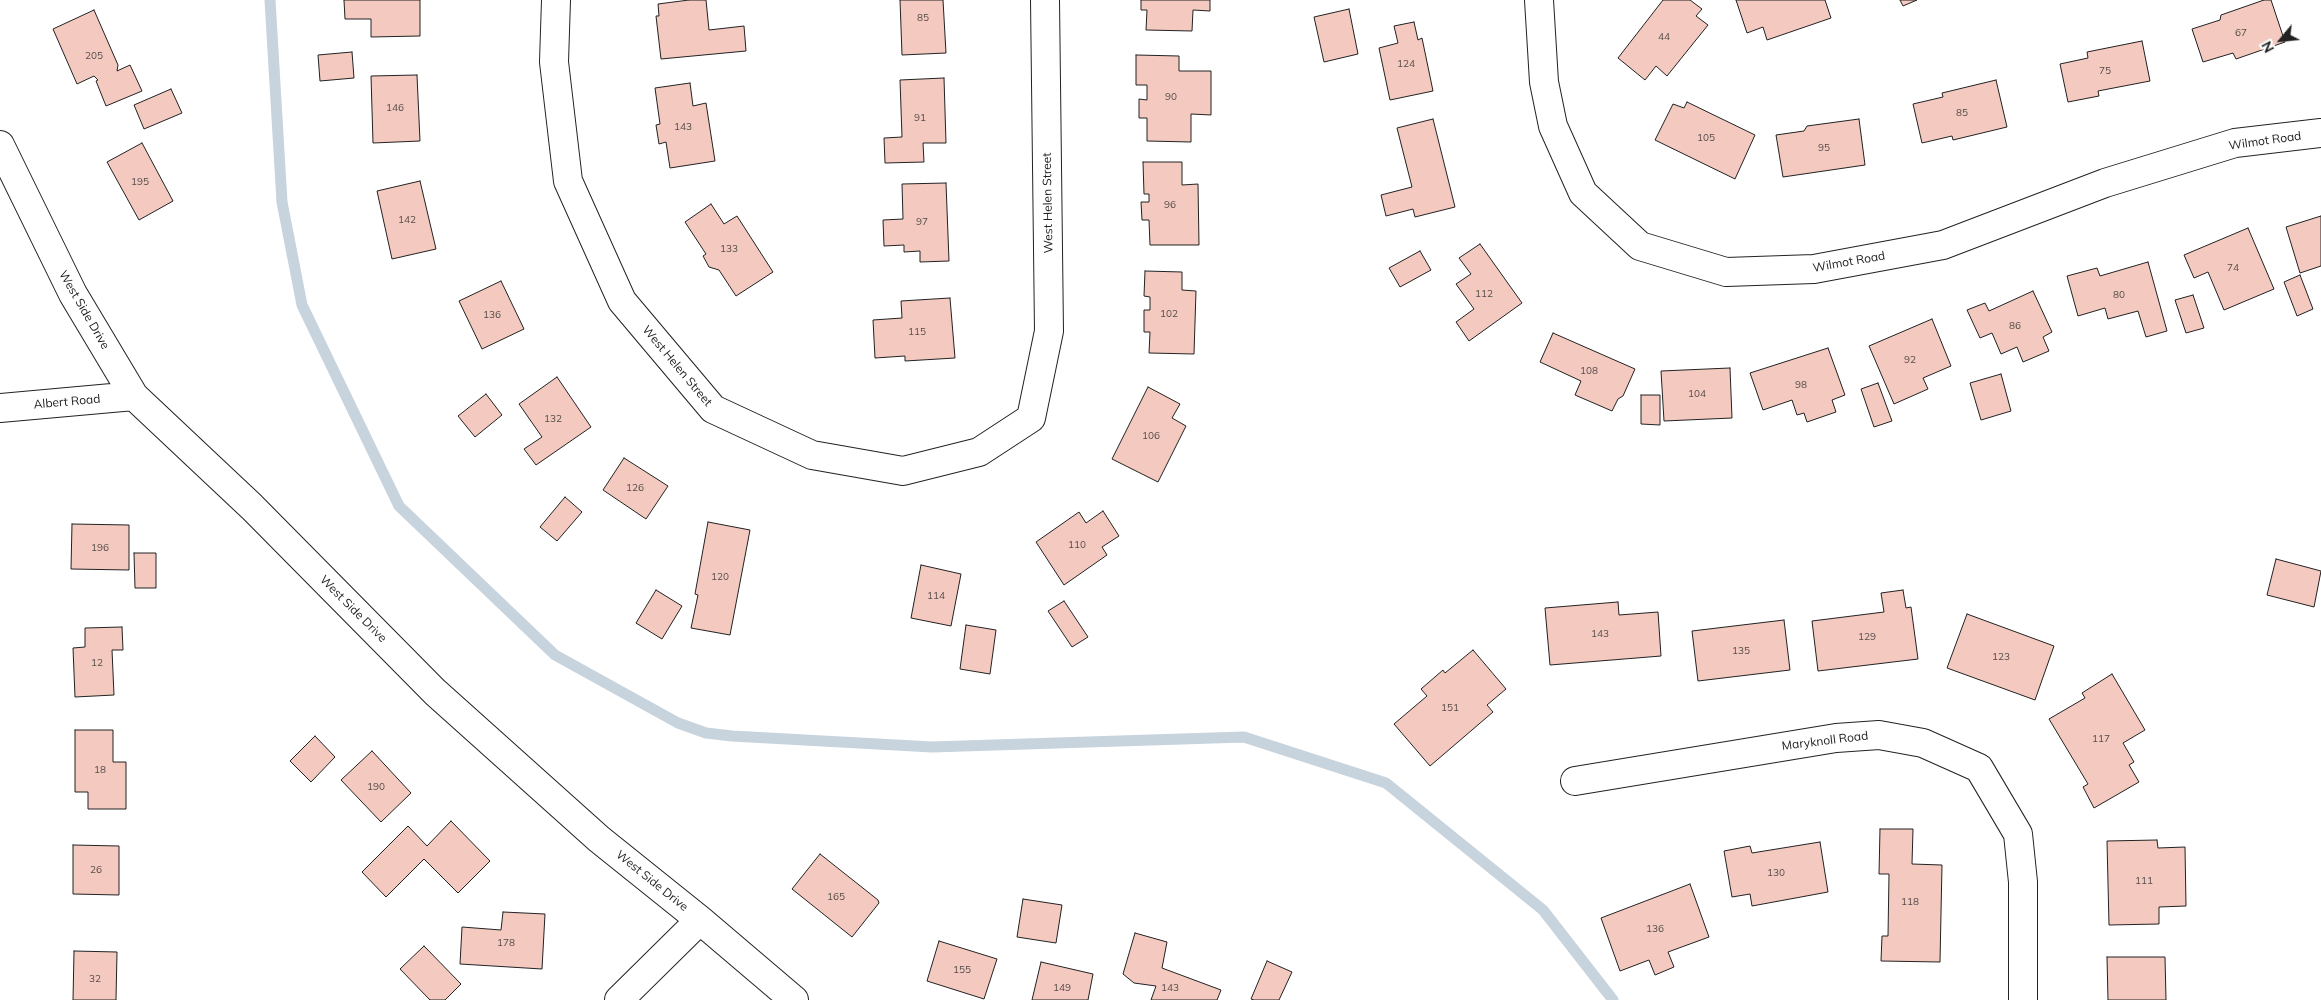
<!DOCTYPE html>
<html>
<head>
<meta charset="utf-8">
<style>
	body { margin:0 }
	#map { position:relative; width:2321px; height:1000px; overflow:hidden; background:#fff; font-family:Mulish,sans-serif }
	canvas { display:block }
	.north { position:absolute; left:2256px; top:15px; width:50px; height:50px; -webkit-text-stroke:4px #fff; paint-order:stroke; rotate:242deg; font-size:14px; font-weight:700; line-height:20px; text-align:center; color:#222 }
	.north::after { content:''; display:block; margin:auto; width:18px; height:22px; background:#222; clip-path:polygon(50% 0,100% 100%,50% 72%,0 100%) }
</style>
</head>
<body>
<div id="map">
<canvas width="2321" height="1000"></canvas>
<div class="north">N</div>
</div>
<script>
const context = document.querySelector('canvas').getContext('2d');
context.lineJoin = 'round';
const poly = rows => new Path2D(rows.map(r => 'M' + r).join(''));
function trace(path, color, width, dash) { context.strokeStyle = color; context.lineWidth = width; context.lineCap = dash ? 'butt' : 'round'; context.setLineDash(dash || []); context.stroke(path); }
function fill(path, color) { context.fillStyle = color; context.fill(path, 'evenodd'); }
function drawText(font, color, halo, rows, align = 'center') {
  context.font = font + ' Mulish,sans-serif'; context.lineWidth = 4; context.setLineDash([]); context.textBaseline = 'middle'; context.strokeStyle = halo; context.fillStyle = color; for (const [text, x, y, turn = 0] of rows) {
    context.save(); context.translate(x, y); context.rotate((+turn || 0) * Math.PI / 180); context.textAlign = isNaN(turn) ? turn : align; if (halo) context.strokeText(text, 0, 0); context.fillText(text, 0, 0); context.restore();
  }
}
trace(poly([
	[270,0,282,202,302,305,399,506,555,655,678,723,706,733,732,736,932,747,1244,737,1386,783,1543,910,1613,1000]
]), '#c7d3dd', 11);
const building = poly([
	[344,0,420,0,420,36,371,37,371,19,345,19,344,0],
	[689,0,706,0,709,30,744,26,746,51,661,59,656,16,659,16,658,4,689,0],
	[900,0,943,0,946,53,902,55,900,0],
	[1141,0,1210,0,1210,11,1193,10,1192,31,1146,30,1147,10,1141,10,1141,0],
	[1663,0,1690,0,1702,9,1696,16,1708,25,1667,76,1656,66,1645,80,1618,58,1663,0],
	[1736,0,1825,0,1831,18,1767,40,1763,27,1747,33,1736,0],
	[1900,0,1917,0,1903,6,1900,0],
	[2264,0,2271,0,2285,42,2236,59,2233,53,2203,62,2192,29,2220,20,2221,15,2264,0],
	[1349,9,1358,54,1324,62,1314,17,1349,9],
	[94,10,118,65,117,71,130,65,142,91,106,106,96,81,98,80,94,76,77,84,53,29,94,10],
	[1414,22,1418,40,1422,38,1433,91,1390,100,1379,48,1398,43,1394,26,1414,22],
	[2142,41,2150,81,2098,91,2099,96,2068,102,2060,64,2088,58,2087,52,2142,41],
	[352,52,354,78,320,81,318,55,352,52],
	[1136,55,1179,56,1179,71,1211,71,1211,115,1191,114,1191,142,1147,141,1147,118,1139,118,1139,99,1147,100,1147,85,1136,85,1136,55],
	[417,75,420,141,373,143,371,76,417,75],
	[944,78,946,143,923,143,924,162,885,163,884,138,902,137,900,80,944,78],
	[1996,80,2007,127,1953,140,1952,136,1922,143,1913,104,1943,97,1942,93,1996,80],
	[690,83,693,106,706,103,715,161,670,168,666,142,659,144,656,125,660,124,655,88,690,83],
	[171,89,182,113,144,129,134,105,171,89],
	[1687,102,1755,135,1735,179,1655,140,1673,104,1684,108,1687,102],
	[1433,119,1455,207,1415,217,1413,209,1386,216,1381,195,1412,187,1397,128,1433,119],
	[1859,119,1865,165,1783,177,1776,135,1804,131,1807,126,1859,119],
	[142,143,173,201,139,220,107,162,142,143],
	[1143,162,1182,162,1182,185,1198,184,1199,245,1150,245,1149,220,1142,220,1141,202,1149,202,1149,194,1144,194,1143,162],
	[420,181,436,249,392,259,377,191,420,181],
	[946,183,949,261,920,262,920,251,904,252,904,245,884,246,883,220,903,219,902,184,946,183],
	[711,204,724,224,737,216,773,272,736,296,719,270,709,267,703,256,706,254,685,222,711,204],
	[2321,216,2321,266,2300,273,2286,227,2321,216],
	[2248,228,2274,289,2224,310,2208,272,2194,278,2184,255,2248,228],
	[1480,244,1522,303,1469,341,1456,322,1474,309,1456,284,1471,274,1459,258,1480,244],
	[1420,251,1431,270,1400,287,1389,268,1420,251],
	[2148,262,2167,331,2146,337,2138,311,2108,319,2105,308,2078,316,2067,276,2097,268,2100,276,2148,262],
	[1145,271,1182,272,1182,290,1196,291,1194,354,1149,353,1150,332,1144,332,1144,310,1150,310,1150,297,1144,296,1145,271],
	[2300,275,2313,309,2297,316,2284,282,2300,275],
	[501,281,524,329,482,349,459,301,501,281],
	[2033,291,2052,332,2043,337,2049,351,2023,362,2017,347,2001,354,1992,333,1980,338,1967,310,1985,303,1989,311,2033,291],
	[2193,295,2204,328,2186,333,2175,300,2193,295],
	[950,298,955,358,905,361,905,356,875,358,873,320,902,318,901,301,950,298],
	[1932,319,1951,366,1923,378,1928,389,1894,404,1869,346,1932,319],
	[1553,333,1635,369,1623,396,1618,399,1612,411,1575,395,1581,381,1540,362,1553,333],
	[1828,348,1845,395,1832,400,1836,412,1807,422,1804,413,1797,415,1792,400,1763,410,1750,373,1828,348],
	[1730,368,1732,418,1664,421,1661,371,1730,368],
	[2001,374,2011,411,1981,420,1970,383,2001,374],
	[557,377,591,427,536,465,524,449,542,437,519,404,557,377],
	[1878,383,1892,421,1874,427,1861,389,1878,383],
	[1148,387,1180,404,1172,418,1186,426,1158,482,1112,459,1148,387],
	[486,394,502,415,475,437,458,416,486,394],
	[1641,395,1660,395,1660,425,1641,424,1641,395],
	[624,458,668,486,646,519,603,490,624,458],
	[565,497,582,512,557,541,540,527,565,497],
	[1103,511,1119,536,1102,547,1107,555,1064,585,1036,542,1079,512,1086,523,1103,511],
	[708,522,750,530,730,635,691,628,698,595,695,594,708,522],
	[72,524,129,525,129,570,71,569,72,524],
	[134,553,156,553,156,588,135,588,134,553],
	[2276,559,2321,571,2314,607,2267,595,2276,559],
	[921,565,961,574,951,626,911,618,921,565],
	[656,590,682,606,662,639,636,623,656,590],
	[1903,590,1906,608,1911,607,1918,659,1818,671,1812,621,1884,612,1881,593,1903,590],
	[1064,601,1088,637,1072,647,1048,611,1064,601],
	[1618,602,1619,615,1658,612,1661,656,1550,665,1545,608,1618,602],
	[1967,614,2054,646,2035,700,1947,668,1967,614],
	[1784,620,1790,670,1698,681,1692,631,1784,620],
	[966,625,996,630,990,674,960,669,966,625],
	[122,627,123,650,112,650,114,695,75,697,73,648,85,647,85,628,122,627],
	[1473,650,1506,689,1487,705,1493,712,1430,766,1394,724,1427,696,1421,689,1443,670,1445,673,1473,650],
	[2112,674,2145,730,2123,743,2134,762,2129,765,2139,782,2094,808,2083,787,2088,784,2049,719,2085,698,2082,693,2112,674],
	[75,730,113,730,113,762,126,762,126,809,88,809,88,792,75,792,75,730],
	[315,736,335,757,311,782,290,761,315,736],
	[372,751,411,793,381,822,341,780,372,751],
	[451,821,490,861,458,893,424,859,386,897,362,872,408,826,427,846,451,821],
	[1880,829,1913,829,1912,864,1942,865,1940,962,1881,961,1882,936,1888,936,1889,874,1879,874,1880,829],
	[2157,840,2158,848,2185,847,2186,906,2159,907,2159,924,2109,925,2107,841,2157,840],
	[1820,842,1828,892,1752,906,1750,894,1732,897,1724,851,1750,846,1752,853,1820,842],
	[73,845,119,846,119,895,73,894,73,845],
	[820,854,878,900,879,903,852,937,792,889,820,854],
	[1690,884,1709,937,1668,952,1674,967,1655,975,1649,960,1620,971,1601,918,1690,884],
	[1023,899,1062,905,1056,943,1017,937,1023,899],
	[503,912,545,914,542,969,460,964,462,927,501,930,503,912],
	[1135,933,1167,942,1162,968,1221,990,1217,1000,1151,1000,1156,986,1134,983,1123,974,1135,933],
	[939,941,997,959,984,999,927,981,939,941],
	[424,946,461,984,445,1000,430,1000,400,969,424,946],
	[74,951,117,952,116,1000,73,1000,74,951],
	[2107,957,2165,957,2166,1000,2108,1000,2107,957],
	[1267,961,1292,972,1279,1000,1254,1000,1251,999,1267,961],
	[1041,962,1093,974,1088,1000,1032,1000,1041,962]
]);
fill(building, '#f3c9c0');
trace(building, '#222', 1);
const minor = poly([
	[556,0,554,62,568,181,622,301,713,409,812,455,903,471,979,452,1031,418,1049,331,1045,0],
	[1539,0,1544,82,1553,126,1583,193,1640,246,1726,272,1814,269,1943,245,2105,183,2235,143,2321,133],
	[0,145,73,294,134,396,252,507,435,692,599,839,700,920,794,1000],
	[0,408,134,396],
	[1575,781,1836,738,1879,735,1923,743,1979,768,2018,834,2023,882,2023,1000],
	[619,1000,700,920]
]);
trace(minor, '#222', 30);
trace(minor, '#fff', 28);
drawText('10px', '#564c4a', null, [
	["85",923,18],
	["67",2241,33],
	["44",1664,37],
	["205",94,56],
	["124",1406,64],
	["75",2105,71],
	["90",1171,97],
	["146",395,108],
	["85",1962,113],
	["91",920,118],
	["143",683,127],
	["105",1706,138],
	["95",1824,148],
	["195",140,182],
	["96",1170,205],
	["142",407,220],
	["97",922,222],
	["133",729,249],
	["74",2233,268],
	["112",1484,294],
	["80",2119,295],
	["102",1169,314],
	["136",492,315],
	["86",2015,326],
	["115",917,332],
	["92",1910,360],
	["108",1589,371],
	["98",1801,385],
	["104",1697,394],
	["132",553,419],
	["106",1151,436],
	["126",635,488],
	["110",1077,545],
	["196",100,548],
	["120",720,577],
	["114",936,596],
	["143",1600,634],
	["129",1867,637],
	["135",1741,651],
	["123",2001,657],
	["12",97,663],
	["151",1450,708],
	["117",2101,739],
	["18",100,770],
	["190",376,787],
	["26",96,870],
	["130",1776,873],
	["111",2144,881],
	["165",836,897],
	["118",1910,902],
	["136",1655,929],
	["178",506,943],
	["155",962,970],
	["32",95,979],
	["149",1062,988],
	["143",1170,988]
]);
drawText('12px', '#222', '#fff', [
	["Wilmot Road",2265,141,-8],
	["West Helen Street",1048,203,-91],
	["Wilmot Road",1849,262,-10],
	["West Side Drive",84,310,60],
	["West Helen Street",677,366,50],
	["Albert Road",67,402,-5],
	["West Side Drive",353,609,45],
	["Maryknoll Road",1825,741,-7],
	["West Side Drive",652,881,39]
]);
</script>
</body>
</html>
